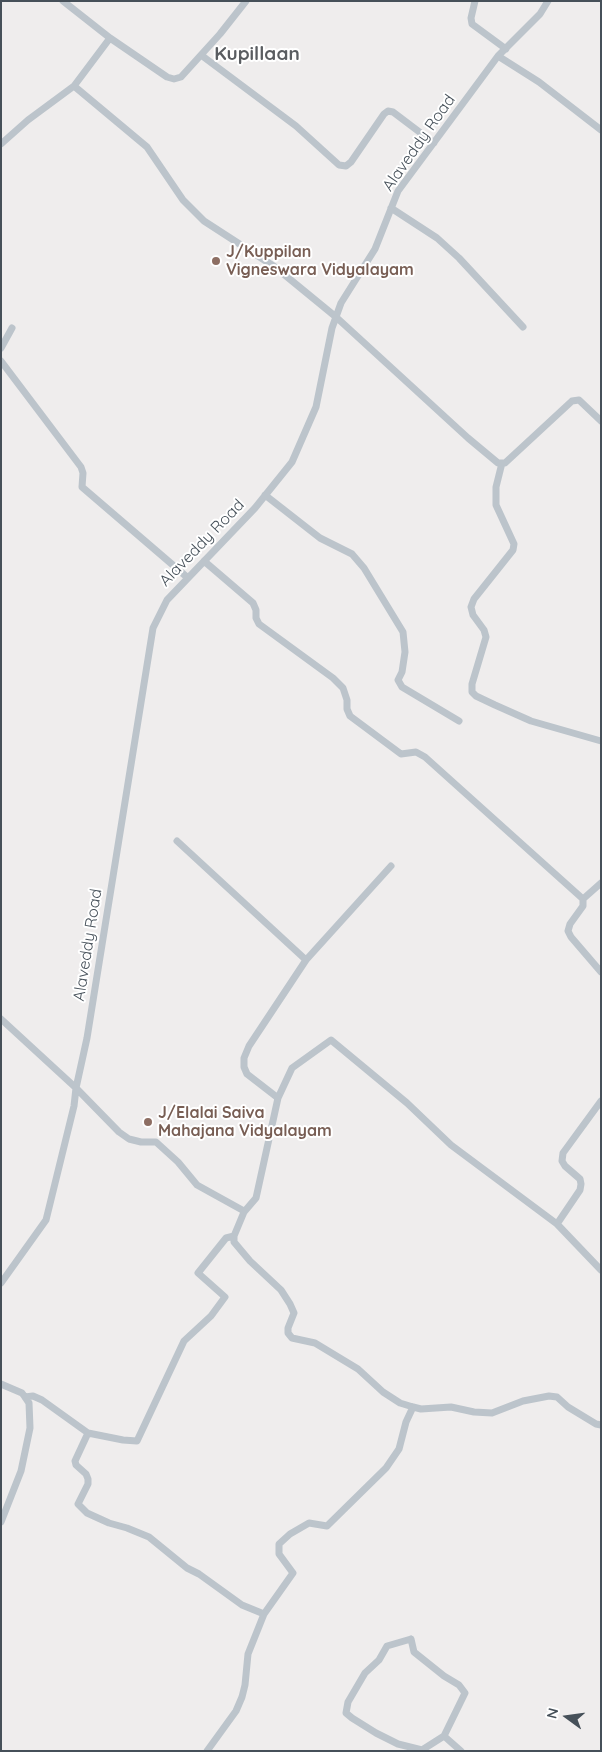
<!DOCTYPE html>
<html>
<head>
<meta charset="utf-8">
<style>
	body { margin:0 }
	#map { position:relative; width:602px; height:1752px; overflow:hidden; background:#efeded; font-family:Quicksand,sans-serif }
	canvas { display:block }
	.frame { position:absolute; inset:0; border:2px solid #465059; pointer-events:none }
	.north { position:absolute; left:542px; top:1692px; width:50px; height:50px; -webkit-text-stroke:4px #fff; paint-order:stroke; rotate:284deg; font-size:14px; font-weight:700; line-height:20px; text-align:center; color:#465059 }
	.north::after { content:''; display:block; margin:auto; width:18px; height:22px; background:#465059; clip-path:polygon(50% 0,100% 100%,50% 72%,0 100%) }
</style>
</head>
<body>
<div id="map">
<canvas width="602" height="1752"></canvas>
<div class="frame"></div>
<div class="north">N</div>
</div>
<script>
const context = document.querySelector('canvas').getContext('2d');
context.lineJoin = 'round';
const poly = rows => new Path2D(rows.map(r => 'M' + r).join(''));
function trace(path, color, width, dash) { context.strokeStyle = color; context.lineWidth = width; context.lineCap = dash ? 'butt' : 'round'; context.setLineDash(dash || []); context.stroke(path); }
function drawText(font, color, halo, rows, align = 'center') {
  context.font = font + ' Quicksand,sans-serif'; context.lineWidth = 4; context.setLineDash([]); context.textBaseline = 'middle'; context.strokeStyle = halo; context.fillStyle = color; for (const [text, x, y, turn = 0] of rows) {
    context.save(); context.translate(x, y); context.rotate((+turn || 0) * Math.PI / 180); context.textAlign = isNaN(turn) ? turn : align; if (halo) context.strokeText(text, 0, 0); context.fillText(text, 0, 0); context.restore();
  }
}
trace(poly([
	[63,1,110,38,167,77,174,79,181,77,220,34,246,1],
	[475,1,471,18,472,24,506,49],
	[201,55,296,126,339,165,346,166,351,162,384,114,388,111,393,112,434,143],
	[498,56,539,82,601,130],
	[74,86,110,38],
	[1,144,28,120,74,86,147,147,183,200,204,221,275,267,336,317,468,438,498,463,505,463,572,401,579,400,601,421],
	[391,208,437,238,459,258,523,327],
	[1,348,12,328],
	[1,361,81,467,83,473,82,487,188,578],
	[502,463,496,487,496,505,514,544,513,550,474,599,471,607,473,615,484,630,486,637,472,684,472,692,476,696,495,705,531,721,601,741],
	[265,495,320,538,352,554,364,568,403,632,405,652,402,672,398,680,402,687,459,721],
	[204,561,253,603,256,610,256,618,259,624,333,678,343,688,347,700,347,709,350,716,401,754,416,752,425,757,583,899,583,906,570,924,568,931,571,937,601,972],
	[177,841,306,960],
	[583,899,601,883],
	[1,1019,76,1088,119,1132,129,1139,141,1142,156,1142,178,1162,197,1185,244,1211,244,1212,234,1236,234,1242,250,1261,281,1290,290,1304,294,1313,288,1328,288,1333,292,1338,315,1343,358,1369,383,1392,400,1403,413,1407,421,1409,451,1407,474,1412,492,1413,523,1401,549,1396,557,1397,568,1407,596,1424,601,1425],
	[278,1098,247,1074,244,1067,244,1058,249,1046,306,960,391,866],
	[244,1212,256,1198,278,1098,292,1068,331,1040,407,1103,451,1145,557,1224,601,1270],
	[557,1224,580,1190,581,1184,580,1179,565,1166,562,1161,563,1153,601,1101],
	[1,1283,46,1220,74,1106,76,1088,87,1038,153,628,167,600,255,508,292,462,316,407,332,328,341,303,375,249,398,191,498,56,540,14,548,1],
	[1,1384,22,1393,25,1397,29,1403,30,1428,21,1471,1,1522],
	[25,1397,33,1396,42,1400,88,1433,123,1440,137,1441,184,1341,211,1316,225,1297,198,1273,226,1238,234,1236],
	[88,1433,75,1461,76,1465,86,1474,88,1479,88,1484,78,1504,87,1513,109,1523,127,1528,149,1537,187,1568,199,1574,242,1605,264,1614],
	[411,1639,414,1652,444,1676,459,1685,465,1693,444,1736,422,1750,398,1744,376,1733,352,1718,346,1713,348,1702,365,1673,379,1660,387,1646,411,1639],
	[444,1736,461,1751],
	[207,1751,236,1711,242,1697,245,1685,248,1654,264,1614,293,1573,279,1554,279,1544,290,1534,309,1523,327,1526,386,1468,399,1449,406,1422,413,1407]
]), '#bcc4cb', 7);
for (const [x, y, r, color] of [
	[216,261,5,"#8d6e63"],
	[148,1122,5,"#8d6e63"]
]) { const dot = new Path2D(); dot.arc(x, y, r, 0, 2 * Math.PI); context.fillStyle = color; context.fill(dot); trace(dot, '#fff', 2); }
drawText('16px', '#465059', '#fff', [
	["Alaveddy Road",419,143,-55],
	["Alaveddy Road",202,543,-46],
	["Alaveddy Road",88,945,-81]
]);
drawText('bold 16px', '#785e54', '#fff', [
	["J/Kuppilan",226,252],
	["Vigneswara Vidyalayam",226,270],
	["J/Elalai Saiva",158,1113],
	["Mahajana Vidyalayam",158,1131]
], 'left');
drawText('bold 19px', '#5a5d61', '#fff', [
	["Kupillaan",257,54]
]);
</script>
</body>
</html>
